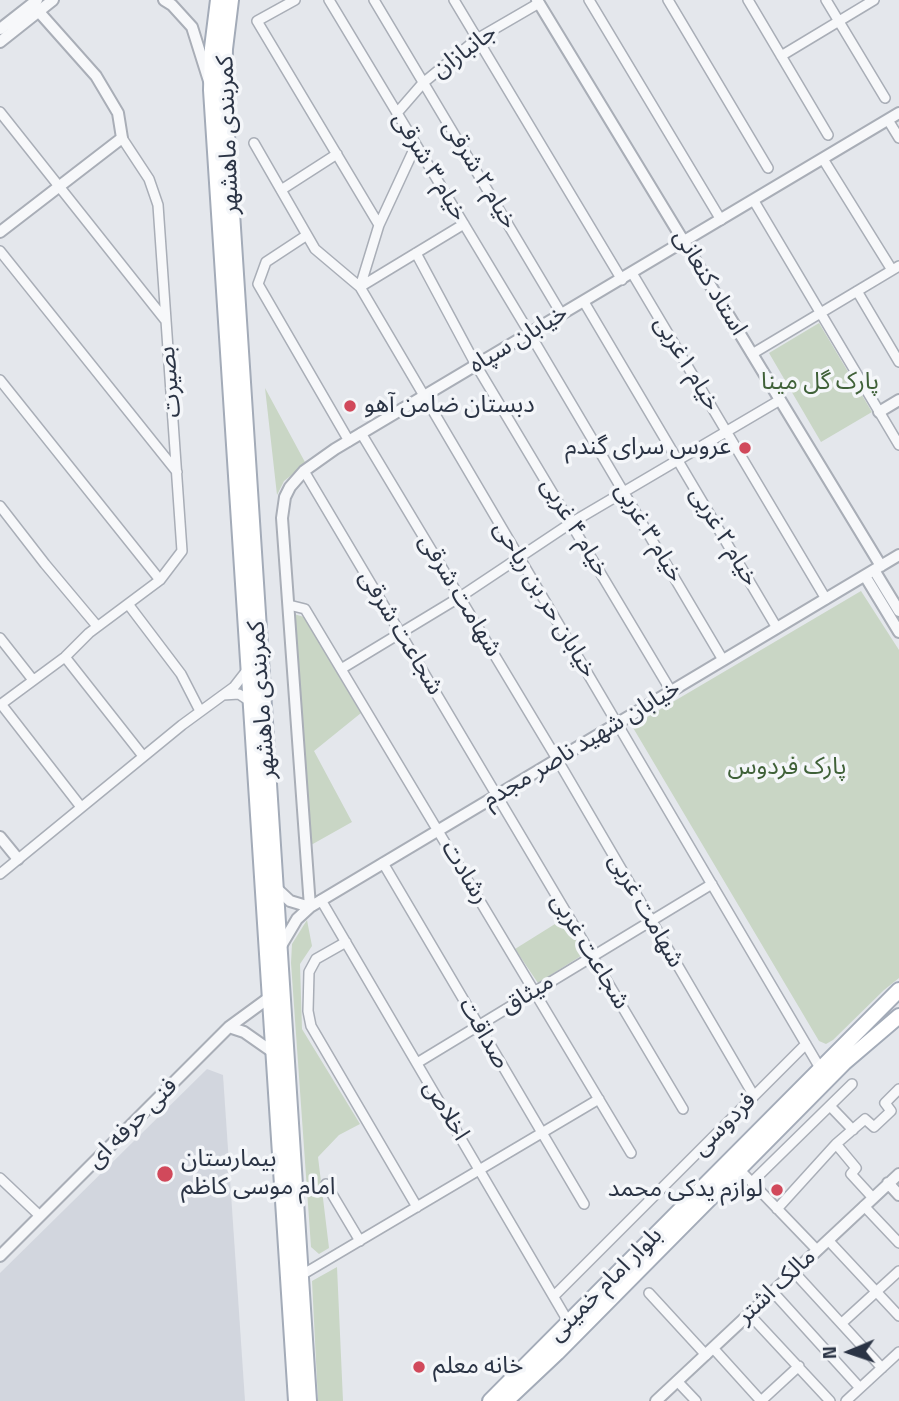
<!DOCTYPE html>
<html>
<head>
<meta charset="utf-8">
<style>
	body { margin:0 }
	#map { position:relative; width:899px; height:1401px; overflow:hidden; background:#e4e7ec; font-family:"Titillium Web",sans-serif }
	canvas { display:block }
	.north { position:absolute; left:815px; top:1317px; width:70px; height:70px; -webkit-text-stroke:5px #f4f6f9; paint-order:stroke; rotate:268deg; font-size:19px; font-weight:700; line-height:28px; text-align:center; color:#2b3445 }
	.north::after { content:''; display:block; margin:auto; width:24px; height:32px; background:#2b3445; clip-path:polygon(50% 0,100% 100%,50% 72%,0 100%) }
</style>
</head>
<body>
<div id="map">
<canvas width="899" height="1401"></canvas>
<div class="north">N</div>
</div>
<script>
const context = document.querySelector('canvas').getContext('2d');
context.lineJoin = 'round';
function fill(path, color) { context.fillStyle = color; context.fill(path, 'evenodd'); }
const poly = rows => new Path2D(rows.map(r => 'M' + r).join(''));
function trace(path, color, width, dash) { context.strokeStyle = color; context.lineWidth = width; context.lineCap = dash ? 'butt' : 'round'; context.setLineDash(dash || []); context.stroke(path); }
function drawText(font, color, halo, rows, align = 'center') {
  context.font = font + ' "Titillium Web","Noto Sans Arabic",sans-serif'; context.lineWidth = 7; context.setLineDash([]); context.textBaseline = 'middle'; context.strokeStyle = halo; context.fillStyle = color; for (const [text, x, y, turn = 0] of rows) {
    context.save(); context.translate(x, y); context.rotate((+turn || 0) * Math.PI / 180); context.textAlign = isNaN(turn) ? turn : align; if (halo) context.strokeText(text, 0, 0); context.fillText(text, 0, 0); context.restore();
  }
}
fill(poly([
	[207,1069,223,1075,245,1401,0,1401,0,1273]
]), '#d2d6de');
fill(poly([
	[819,323,872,412,821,442,769,353],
	[265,388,306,464,284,481,277,495],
	[861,591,899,650,899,978,884,990,833,1040,826,1044,819,1041,632,726],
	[294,614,304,617,361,713,314,751,352,822,311,845],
	[563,919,584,954,538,983,515,949],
	[307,920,312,946,300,964,302,1029,360,1124,339,1135,318,1157,329,1248,319,1254,311,1247,291,963,292,944],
	[337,1267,343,1401,318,1401,312,1281]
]), '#c9d6c5');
const minor = poly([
	[295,0,257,21,379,225],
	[329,0,530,334,723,660],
	[374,0,562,315],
	[454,0,622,280],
	[589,0,721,220],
	[668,0,768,168],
	[748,0,828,135],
	[826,0,885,98],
	[781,56,874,0],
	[0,112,166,321],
	[397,113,423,83,477,39,539,3],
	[888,120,899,138],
	[254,143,315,249,360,287,820,1068],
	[823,159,892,270],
	[281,190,337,154],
	[754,201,899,445],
	[307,235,266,262,258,284,349,441],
	[0,251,177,472],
	[416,253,476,365,671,691],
	[632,273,826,599],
	[360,287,379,225,416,145],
	[360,287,464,224],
	[857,291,899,362],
	[584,302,777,628],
	[752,354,899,266],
	[0,380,160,580],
	[361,433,557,759,754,1096],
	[304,471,683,1109],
	[0,506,45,564,97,626],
	[128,604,181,674,200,711],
	[289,605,305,609,631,1153],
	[0,638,33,680],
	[65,657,143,756],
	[248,669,234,687,223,695,239,694,251,702],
	[341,669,460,597,571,523,780,400],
	[1,704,81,807],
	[0,705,65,657,89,633,160,580,182,551,158,205,149,179,122,138],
	[383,863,584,1204],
	[0,874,182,725,223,695],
	[321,900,569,1323],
	[346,942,316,959,309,972,308,1011,311,1026,417,1207],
	[417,1063,712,884],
	[830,1106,853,1130],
	[836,1144,856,1168,851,1174,873,1198],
	[738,1168,817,1250],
	[0,1178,40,1216],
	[752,1182,852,1084],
	[326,1184,360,1241],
	[864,1206,899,1243],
	[777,1209,836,1144,865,1119,874,1127,891,1111,885,1103,899,1089],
	[828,1240,899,1316],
	[794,1272,882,1368],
	[300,1276,599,1099],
	[773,1292,860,1388],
	[649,1293,706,1355],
	[554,1296,806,1044],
	[749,1314,830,1401],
	[842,1323,899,1271],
	[713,1348,761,1401],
	[677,1381,696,1401],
	[761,1401,799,1366],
	[846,1401,899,1352]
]);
const tertiary = poly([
	[164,0,172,5,192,27,209,81],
	[537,0,881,566],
	[0,29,37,0],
	[0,42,53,0],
	[0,232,122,138,118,113,96,76,32,4],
	[879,412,899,400],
	[874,570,899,611],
	[865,576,899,632],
	[0,837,18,859],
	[275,887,290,901,310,907],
	[310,907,282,518,285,497,290,487,304,471,335,449,899,113],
	[281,946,297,919,310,907,899,555],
	[229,1027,244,1032,274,1053],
	[888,1183,899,1195],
	[0,1256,229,1027,270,997],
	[656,1401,899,1174]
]);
const primary = poly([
	[218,0,212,48,211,90,296,1401],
	[231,0,225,49,224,89,309,1401],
	[490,1401,899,990],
	[506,1401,557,1353,844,1063,899,1016]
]);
trace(minor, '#a9aeb7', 12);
trace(tertiary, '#a9aeb7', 14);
trace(primary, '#a3abb8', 18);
trace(minor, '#f7f8fa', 9);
trace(tertiary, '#f7f8fa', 10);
trace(primary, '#fff', 14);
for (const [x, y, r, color] of [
	[350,406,7,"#d1495b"],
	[745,448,7,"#d1495b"],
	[165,1174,9,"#d1495b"],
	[777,1190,7,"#d1495b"],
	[419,1367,7,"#d1495b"]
]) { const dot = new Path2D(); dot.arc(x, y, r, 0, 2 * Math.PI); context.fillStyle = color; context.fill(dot); trace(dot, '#f4f6f9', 2.5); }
drawText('24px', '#2b3445', '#f4f6f9', [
	["جانبازان",465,52,-36],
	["کمربندی ماهشهر",229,135,-92],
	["خیام ۳ شرقی",429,167,59],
	["خیام ۲ شرقی",479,175,59],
	["استاد کنعانی",709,283,59],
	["خیابان سپاه",519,340,-31],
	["خیام ۱غربی",686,364,59],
	["بصیرت",171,382,-95],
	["خیام ۴ غربی",574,528,59],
	["خیام ۳ غربی",648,533,59],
	["خیام ۲ غربی",723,537,59],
	["شهامت شرقی",459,596,59],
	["خیابان حر بن ریاحی",544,600,59],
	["شجاعت شرقی",400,633,59],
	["کمربندی ماهشهر",263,700,-94],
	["خیابان شهید ناصر مجدم",582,745,-31],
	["رشادت",464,873,59],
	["شهامت غربی",645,911,60],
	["شجاعت غربی",589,952,59],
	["میثاق",528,995,-31],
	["صداقت",483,1034,60],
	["اخلاص",445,1111,59],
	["فنی حرفه ای",133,1124,-45],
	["فردوسی",725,1125,-45],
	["بلوار امام خمینی",606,1285,-45],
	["مالک اشتر",777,1287,-43]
]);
drawText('24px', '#3f6138', '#f4f6f9', [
	["پارک گل مینا",820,383],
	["پارک فردوس",787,768]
]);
drawText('24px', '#2b3445', '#f4f6f9', [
	["دبستان ضامن آهو",364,406],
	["عروس سرای گندم",731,448,"right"],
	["بیمارستان",181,1160],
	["امام موسی کاظم",181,1188],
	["لوازم یدکی محمد",763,1190,"right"],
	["خانه معلم",433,1367]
], 'left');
</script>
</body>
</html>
